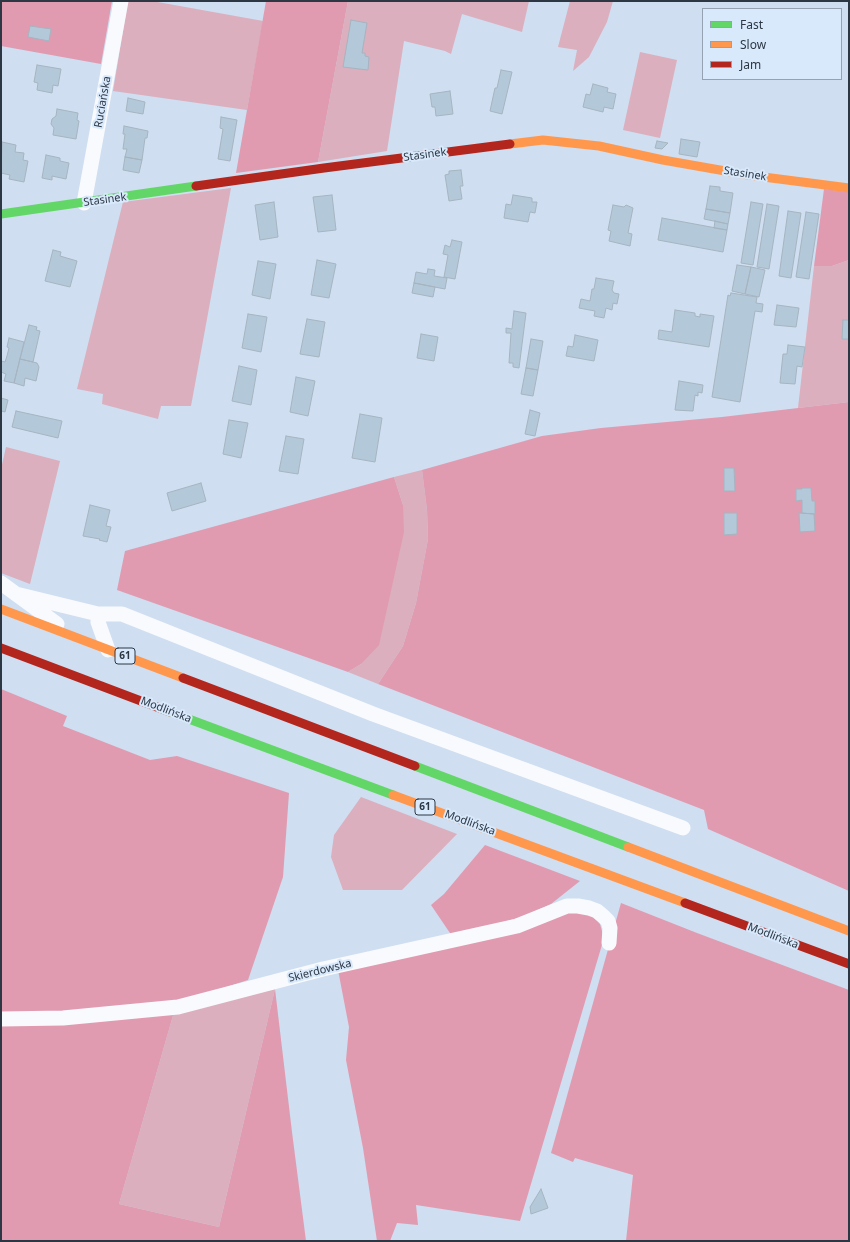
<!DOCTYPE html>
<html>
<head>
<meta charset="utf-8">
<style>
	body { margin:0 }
	#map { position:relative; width:850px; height:1242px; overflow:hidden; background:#cfdef0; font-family:"Noto Sans",sans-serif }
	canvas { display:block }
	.frame { position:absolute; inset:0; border:2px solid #2d3744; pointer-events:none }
	.legend { position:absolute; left:702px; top:8px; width:140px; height:72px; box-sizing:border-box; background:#d8e9fc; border:1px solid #94a2b2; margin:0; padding:5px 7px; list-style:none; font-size:12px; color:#2d3744 }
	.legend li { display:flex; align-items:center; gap:8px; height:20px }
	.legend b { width:20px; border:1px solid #94a2b2 }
</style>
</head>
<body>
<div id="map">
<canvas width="850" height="1242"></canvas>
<div class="frame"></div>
<ul class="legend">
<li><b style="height:5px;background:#63d668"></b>Fast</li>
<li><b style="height:5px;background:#ff974d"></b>Slow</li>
<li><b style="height:5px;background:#b3261e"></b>Jam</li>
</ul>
</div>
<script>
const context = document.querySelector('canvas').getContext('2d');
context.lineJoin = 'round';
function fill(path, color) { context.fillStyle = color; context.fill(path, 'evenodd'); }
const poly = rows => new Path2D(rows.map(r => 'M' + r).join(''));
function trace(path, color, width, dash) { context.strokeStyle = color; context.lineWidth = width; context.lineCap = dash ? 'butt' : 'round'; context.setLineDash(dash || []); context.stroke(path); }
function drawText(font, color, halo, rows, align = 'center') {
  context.font = font + ' "Noto Sans",sans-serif'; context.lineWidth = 4; context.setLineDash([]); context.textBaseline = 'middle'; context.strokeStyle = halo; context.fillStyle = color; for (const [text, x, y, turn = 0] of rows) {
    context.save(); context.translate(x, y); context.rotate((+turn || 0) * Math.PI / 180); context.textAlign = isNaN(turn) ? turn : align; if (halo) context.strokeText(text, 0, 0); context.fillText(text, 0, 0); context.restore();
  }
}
fill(poly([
	[128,1,152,1,263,21,247,110,113,91],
	[348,1,529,1,522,32,462,14,451,54,445,51,404,41,387,151,318,162],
	[570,1,613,1,607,22,589,57,573,71,577,50,558,47],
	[640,52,677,60,660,138,623,130],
	[231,188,191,406,161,406,158,419,102,404,103,394,77,389,123,202],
	[849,260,849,402,798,408,814,266,832,266],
	[6,447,60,461,30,584,1,573,1,469],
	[422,470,427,510,428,539,416,603,403,646,378,684,348,672,361,664,403,505,394,477],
	[361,797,457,834,402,890,343,890,331,857,334,835],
	[275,989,219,1227,119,1204,174,1012]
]), '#dbafbd');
fill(poly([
	[1,1,112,1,101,64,1,46],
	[266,1,348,1,318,162,236,173],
	[824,189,849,192,849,260,832,266,814,266],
	[849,402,849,891,708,829,704,810,378,684,403,646,416,603,428,539,427,510,422,470,542,436,601,428,722,417],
	[394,477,403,505,404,532,379,645,361,664,348,672,117,590,125,551],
	[1,689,67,716,63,726,150,760,177,756,289,793,283,877,248,980,176,1003,113,1009,1,1014],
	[485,845,580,881,551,904,522,917,452,936,431,905,444,894],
	[621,903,697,933,849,990,849,1241,626,1241,633,1175,575,1158,573,1162,551,1153],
	[564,912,591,913,600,924,604,938,520,1221,416,1205,418,1225,397,1223,390,1241,377,1241,363,1148,346,1060,349,1027,338,970],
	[275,989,292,1132,306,1241,1,1241,1,1023,174,1012,119,1204,219,1227]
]), '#e09bb0');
const building = poly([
	[351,20,367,23,362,53,365,53,365,56,369,57,368,70,343,67,351,20],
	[30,26,51,29,49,41,28,37,30,26],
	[37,65,61,69,58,86,53,85,52,93,37,90,38,83,34,82,37,65],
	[501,70,512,72,502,114,490,111,495,88,497,88,501,70],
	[593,84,608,88,607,92,616,94,613,109,604,107,603,112,583,107,586,94,590,95,593,84],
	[450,91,453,114,436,116,435,107,432,107,430,94,450,91],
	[128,98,145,102,143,114,126,111,128,98],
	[57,109,78,113,77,120,79,121,76,139,53,135,54,128,51,124,52,119,56,116,57,109],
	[221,117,237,120,230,161,218,159,223,129,220,128,221,117],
	[124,126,148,131,147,138,145,138,142,160,125,157,127,149,123,149,125,134,123,134,124,126],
	[681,139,700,142,697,157,679,154,681,139],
	[657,141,668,143,662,149,655,148,657,141],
	[2,142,16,145,15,152,24,153,23,160,28,161,24,182,9,179,10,175,1,173,2,142],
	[46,155,60,158,60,161,69,163,66,179,52,176,52,180,42,178,46,155],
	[125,157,142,160,139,173,123,170,125,157],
	[461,170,463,186,460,186,462,199,449,201,445,175,449,174,449,171,461,170],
	[710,186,720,187,720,191,733,193,730,213,706,209,710,186],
	[332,195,336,230,318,232,313,197,332,195],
	[513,195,532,198,532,202,537,202,535,213,530,212,528,222,504,218,506,204,511,205,513,195],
	[274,202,278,237,260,240,255,205,274,202],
	[751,202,763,204,753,265,741,263,751,202],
	[767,204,779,206,769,269,757,267,767,204],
	[613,205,624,207,626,205,633,208,628,233,632,234,630,246,609,241,611,231,608,230,613,205],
	[706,209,730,213,728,224,704,219,706,209],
	[788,211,801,213,791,278,779,276,788,211],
	[806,212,819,214,809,279,796,277,806,212],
	[662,218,727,230,723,252,658,240,662,218],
	[715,221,728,224,727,230,714,228,715,221],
	[452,240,462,242,455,279,444,277,448,255,443,254,445,245,450,247,452,240],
	[53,250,61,252,60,256,77,261,70,287,45,281,53,250],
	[317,260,336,264,329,298,311,295,317,260],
	[258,261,276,264,270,299,252,295,258,261],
	[737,265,751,267,745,294,732,291,737,265],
	[751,267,765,270,759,297,745,294,751,267],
	[428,269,435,270,434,276,447,278,445,289,414,283,416,272,427,274,428,269],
	[596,278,614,281,612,290,614,293,619,294,617,304,613,303,612,310,606,308,604,318,594,316,595,311,579,308,581,299,590,301,592,289,594,289,596,278],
	[414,283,435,287,433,297,412,293,414,283],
	[731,293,757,297,756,303,763,304,762,312,755,311,740,402,712,397,728,295,730,296,731,293],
	[777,305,799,308,796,327,774,325,777,305],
	[675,310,695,313,695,316,700,317,700,314,714,316,709,347,658,339,659,330,672,332,675,310],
	[514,311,526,313,519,368,513,367,513,363,509,363,511,333,506,333,506,328,512,329,514,311],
	[248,314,267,317,261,352,242,348,248,314],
	[307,319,325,322,319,357,300,354,307,319],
	[843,320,849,320,849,339,842,339,843,320],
	[29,325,37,327,36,330,40,331,33,362,20,359,29,325],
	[421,334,438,337,434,361,417,358,421,334],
	[575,335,598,340,594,361,566,356,568,346,573,347,575,335],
	[9,338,24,342,14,383,4,381,6,374,1,372,1,361,5,362,7,356,9,348,7,347,9,338],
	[531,339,543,341,538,370,526,368,531,339],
	[788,345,805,347,802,367,797,366,795,384,780,383,783,354,787,354,788,345],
	[20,359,37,363,39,367,36,381,25,378,24,386,14,383,20,359],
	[239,366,257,370,251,405,232,401,239,366],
	[526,368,538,370,533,396,521,394,526,368],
	[296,377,315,381,308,416,290,412,296,377],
	[679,381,703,385,702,393,698,392,698,396,695,395,693,411,675,410,679,381],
	[1,398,8,400,5,412,1,411,1,398],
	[530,410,540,413,535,436,525,434,530,410],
	[16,411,62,421,58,438,12,427,16,411],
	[360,414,382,418,375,462,352,458,360,414],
	[229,420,248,423,241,458,223,454,229,420],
	[286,436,304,439,298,474,279,471,286,436],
	[724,468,734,468,735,491,724,491,724,468],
	[201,483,206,501,172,511,167,493,201,483],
	[802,488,811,488,812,501,815,501,815,514,802,513,802,500,796,501,796,489,802,489,802,488],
	[90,505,110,510,106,526,111,527,107,542,99,540,100,539,83,536,90,505],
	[724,513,737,513,737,534,724,535,724,513],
	[799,513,814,514,815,531,800,532,799,513],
	[541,1189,548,1208,531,1214,530,1207,541,1189]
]);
fill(building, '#b3c9da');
trace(building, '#a6b4c0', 1);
trace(poly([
	[84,203,121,1],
	[1,583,57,624],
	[16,594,98,614,122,614,373,714,683,828],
	[98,614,98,622,108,650],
	[1,1019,63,1018,178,1007,323,969,517,926,567,906,578,906,589,908,597,911,604,917,608,921,610,928,609,943]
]), '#f8fafd', 15);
trace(poly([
	[1,214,196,186],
	[170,712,393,795],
	[415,766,628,847]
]), '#63d668', 9);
trace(poly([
	[510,144,543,140,599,146,663,160,748,175,849,188],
	[1,609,183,678],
	[393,795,685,903],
	[628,847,849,931]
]), '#ff974d', 9);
trace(poly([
	[196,186,324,168,510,144],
	[1,648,170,712],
	[183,678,415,766],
	[685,903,849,964]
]), '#b3261e', 9);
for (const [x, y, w] of [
	[125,656,20],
	[425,807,20]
]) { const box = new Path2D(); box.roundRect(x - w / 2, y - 8, w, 16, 3); context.fillStyle = '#d8e9fc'; context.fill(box); trace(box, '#2d3744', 1); }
drawText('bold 10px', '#2d3744', null, [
	["61",125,656],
	["61",425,807]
]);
drawText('11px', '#2d3744', '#d8e9fc', [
	["Ruciańska",103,102,-80],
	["Stasinek",425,155,-8],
	["Stasinek",745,174,9],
	["Stasinek",105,200,-8],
	["Modlińska",166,710,21],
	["Modlińska",470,823,20],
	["Modlińska",773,936,21],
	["Skierdowska",320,971,-14]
]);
</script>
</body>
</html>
